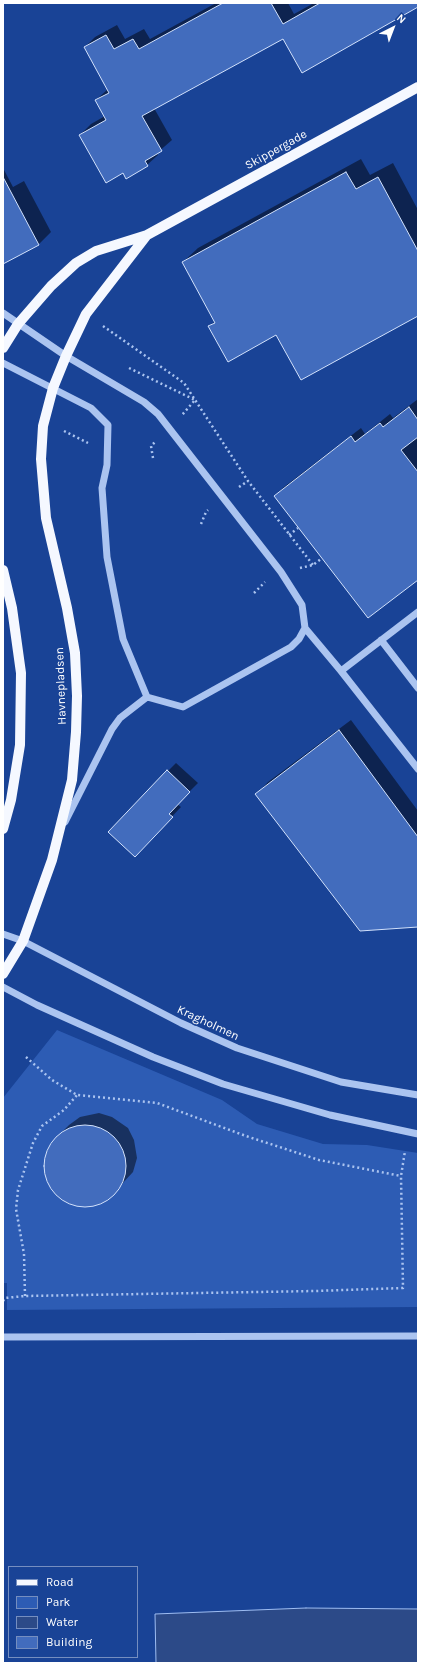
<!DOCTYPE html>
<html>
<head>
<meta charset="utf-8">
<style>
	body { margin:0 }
	#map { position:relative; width:421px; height:1666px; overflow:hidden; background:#194396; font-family:Karla,sans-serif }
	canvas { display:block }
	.frame { position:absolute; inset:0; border:4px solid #fff; pointer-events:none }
	.legend { position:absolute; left:8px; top:1566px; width:130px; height:92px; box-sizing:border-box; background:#194396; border:1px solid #758ec0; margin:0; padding:5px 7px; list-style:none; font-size:12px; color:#fff }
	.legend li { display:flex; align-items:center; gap:8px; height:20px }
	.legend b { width:20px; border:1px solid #758ec0 }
	.north { position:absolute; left:373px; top:8px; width:40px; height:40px; -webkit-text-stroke:3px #194396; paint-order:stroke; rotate:42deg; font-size:11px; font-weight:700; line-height:16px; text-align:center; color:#fff }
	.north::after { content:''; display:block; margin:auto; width:14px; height:18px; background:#fff; clip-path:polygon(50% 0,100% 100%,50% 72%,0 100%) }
</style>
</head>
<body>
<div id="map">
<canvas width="421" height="1666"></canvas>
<div class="frame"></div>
<ul class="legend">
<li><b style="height:5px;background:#f5f8ff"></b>Road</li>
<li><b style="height:11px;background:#2d5cb4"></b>Park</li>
<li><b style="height:11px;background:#2c4a88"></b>Water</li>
<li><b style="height:11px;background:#426cbd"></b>Building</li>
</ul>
<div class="north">N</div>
</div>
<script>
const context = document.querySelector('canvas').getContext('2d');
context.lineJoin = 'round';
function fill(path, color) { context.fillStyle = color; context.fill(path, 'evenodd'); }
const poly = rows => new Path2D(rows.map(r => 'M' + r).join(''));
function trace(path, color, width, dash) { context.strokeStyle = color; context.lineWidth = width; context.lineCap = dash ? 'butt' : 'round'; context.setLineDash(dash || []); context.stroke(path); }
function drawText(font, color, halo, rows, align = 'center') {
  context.font = font + ' Karla,sans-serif'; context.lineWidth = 3; context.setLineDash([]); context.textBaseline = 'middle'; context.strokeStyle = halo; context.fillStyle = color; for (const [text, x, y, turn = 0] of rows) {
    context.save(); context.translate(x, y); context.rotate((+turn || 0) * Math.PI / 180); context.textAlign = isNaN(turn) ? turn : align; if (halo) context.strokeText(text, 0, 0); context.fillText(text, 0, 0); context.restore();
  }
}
fill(poly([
	[57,1030,222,1100,257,1124,323,1144,367,1145,418,1153,418,1307,7,1310,7,1283,3,1283,3,1098]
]), '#2d5cb4');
const water = poly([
	[306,1608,418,1609,418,1663,156,1663,155,1614,306,1608]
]);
fill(water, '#2c4a88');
trace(water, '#9ebdf2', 1);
fill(poly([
	[216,3,288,3,294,14,314,3,418,3,418,7,283,37,154,108,172,140,157,153,158,155,147,165,123,172,80,135,91,124,105,116,96,100,108,89,85,47,95,37,117,25,125,39,144,29,150,39],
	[361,159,370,175,393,163,418,210,418,315,277,334,210,327,215,321,183,262,198,248],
	[3,168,13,187,24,181,51,232,38,245,3,263],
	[418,399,418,578,275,496,284,487,361,428,365,434,390,414,393,418],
	[351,720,418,811,418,926,257,794,268,782],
	[176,763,198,783,177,804,181,807,143,847,168,771],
	[99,1113,112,1117,128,1128,134,1140,137,1158,133,1172,108,1199,95,1205,79,1206,66,1202,57,1195,49,1183,45,1167,46,1154,57,1137,69,1125,80,1117]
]), '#0007');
const building = poly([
	[223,3,271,3,283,24,320,3,418,3,418,7,302,73,283,39,142,116,162,151,145,161,148,166,126,179,123,173,106,183,79,135,106,120,95,100,109,93,84,47,106,35,114,49,133,39,139,49,223,3],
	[346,172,356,189,378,177,418,251,418,316,301,380,276,335,228,362,208,326,215,323,182,262,346,172],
	[3,177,39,245,3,264,3,177],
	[409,407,418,420,418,437,401,450,418,472,418,580,368,618,274,496,351,436,355,442,380,423,383,427,409,407],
	[339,730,418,837,418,927,360,931,255,794,339,730],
	[167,770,190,792,169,814,173,817,135,857,108,832,167,770],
	'44 1166a41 41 0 1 1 82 0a41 41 0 1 1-82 0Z'
]);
fill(building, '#426cbd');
trace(building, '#d2e1fb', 1);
trace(poly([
	[103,326,184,383,248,481,313,565],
	[129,368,195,400,182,415],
	[64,431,88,443],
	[153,458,151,446,156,441],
	[239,487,248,481],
	[201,524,206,512,208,510],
	[289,535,298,528],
	[300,568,313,565,321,559],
	[254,593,265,582],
	[26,1057,52,1080,77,1095,157,1103,246,1136,319,1160,401,1176],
	[25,1296,24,1254,16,1209,18,1190,33,1143,42,1126,64,1110,77,1095],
	[3,1301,5,1298,25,1296,315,1291,403,1288,401,1176,405,1151]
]), '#abc4f0', 2.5, [2, 3]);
trace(poly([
	[3,313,66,356,144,402,158,414,281,572,302,605,305,628],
	[3,363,91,408,108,425,107,465,102,488,107,557,123,639,147,697,183,707,291,647,299,639,305,628],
	[305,628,341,671,418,769],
	[381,640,418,688],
	[341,671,418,612],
	[65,822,112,729,120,718,147,697],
	[3,934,23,941,181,1023,237,1048,341,1082,418,1095],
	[3,987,37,1005,153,1057,223,1084,330,1115,418,1134],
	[3,1337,418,1336]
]), '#abc4f0', 7);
trace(poly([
	[3,348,18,324,51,286,76,263,96,251,147,235,418,87],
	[3,570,12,608,21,673,20,745,11,800,3,829],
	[3,974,23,941,52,860,72,780,76,732,77,696,75,653,67,608,46,518,41,459,43,426,53,388,66,356,86,314,147,235]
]), '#f5f8ff', 10);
drawText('12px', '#fff', '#194396', [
	["Skippergade",276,150,-29],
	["Havnepladsen",61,686,-92],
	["Kragholmen",208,1023,25]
]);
</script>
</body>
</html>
